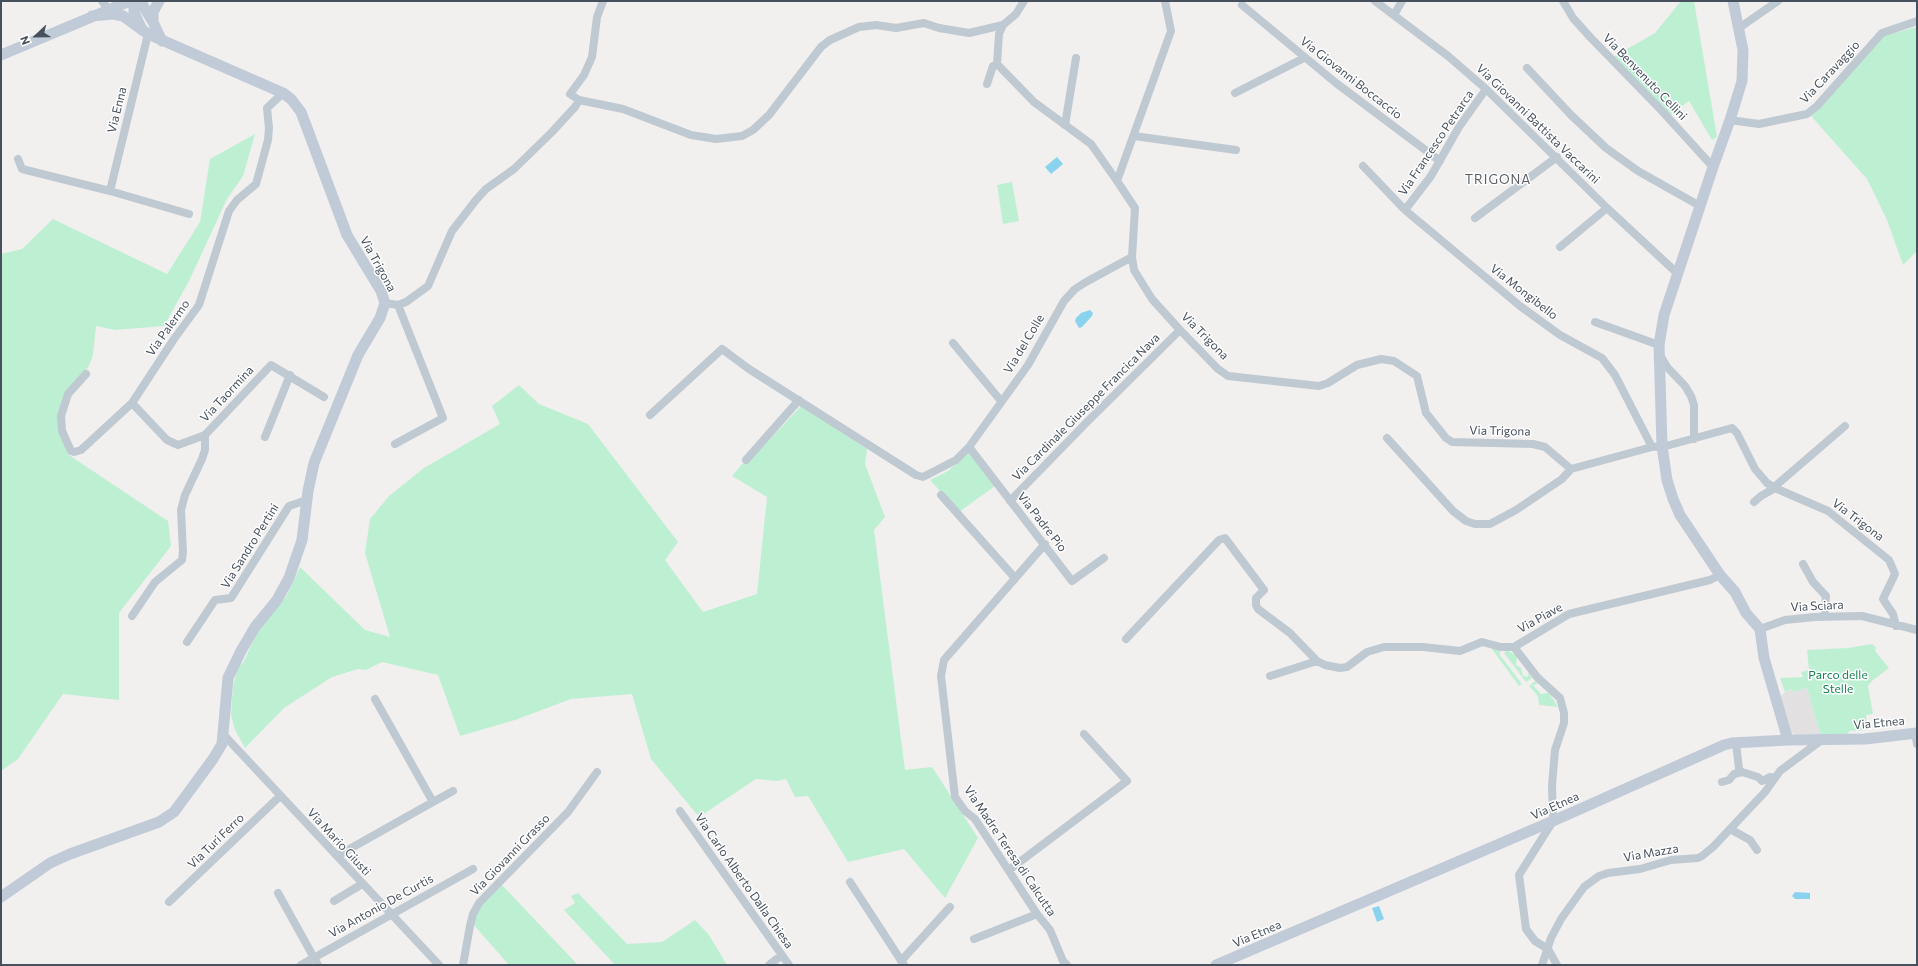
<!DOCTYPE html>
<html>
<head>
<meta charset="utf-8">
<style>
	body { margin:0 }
	#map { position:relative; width:1918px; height:966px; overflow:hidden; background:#f2efef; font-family:Commissioner,sans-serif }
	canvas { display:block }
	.frame { position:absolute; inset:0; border:2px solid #47515d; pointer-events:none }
	.north { position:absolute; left:16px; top:16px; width:40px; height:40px; -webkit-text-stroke:3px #fff; paint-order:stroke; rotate:248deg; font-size:11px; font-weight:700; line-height:16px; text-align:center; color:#47515d }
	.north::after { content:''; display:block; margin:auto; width:14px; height:18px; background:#47515d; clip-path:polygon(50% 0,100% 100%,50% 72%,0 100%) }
</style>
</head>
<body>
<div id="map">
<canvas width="1918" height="966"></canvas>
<div class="frame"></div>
<div class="north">N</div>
</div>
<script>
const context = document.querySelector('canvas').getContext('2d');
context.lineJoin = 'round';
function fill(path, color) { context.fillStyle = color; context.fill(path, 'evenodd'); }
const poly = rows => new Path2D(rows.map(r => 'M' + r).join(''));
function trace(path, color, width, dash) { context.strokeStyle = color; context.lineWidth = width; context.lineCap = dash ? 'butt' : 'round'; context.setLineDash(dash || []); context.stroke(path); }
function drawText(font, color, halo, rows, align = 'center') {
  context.font = font + ' Commissioner,sans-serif'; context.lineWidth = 3; context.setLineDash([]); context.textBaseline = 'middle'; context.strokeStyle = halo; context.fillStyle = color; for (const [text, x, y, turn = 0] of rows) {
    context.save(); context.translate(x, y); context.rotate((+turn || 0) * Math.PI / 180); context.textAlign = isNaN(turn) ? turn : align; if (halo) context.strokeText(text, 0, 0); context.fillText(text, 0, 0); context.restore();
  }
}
fill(poly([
	[1807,688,1820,734,1794,734,1791,731,1780,697,1785,692,1791,689,1793,692]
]), '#e3e0e1');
fill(poly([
	[1681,1,1694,1,1717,137,1712,140,1689,101,1671,115,1613,57,1655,33],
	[1917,27,1917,251,1903,265,1887,220,1867,179,1811,116,1883,36],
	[255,134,243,176,227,199,189,281,164,326,115,330,96,326,93,355,88,368,74,382,61,403,59,431,69,455,168,521,171,546,119,613,119,700,63,694,18,759,1,771,1,254,22,249,53,219,167,274,200,222,210,159],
	[1012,182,1019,221,1003,224,997,185],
	[519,385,539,404,588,424,678,542,665,560,703,612,757,594,767,497,732,476,743,463,746,465,801,406,867,449,865,464,885,517,874,530,905,770,932,767,978,838,945,898,904,849,848,862,808,796,795,797,786,779,777,781,756,779,699,817,651,759,632,694,571,699,515,720,460,736,438,675,382,662,366,670,358,669,332,677,284,708,245,748,235,730,231,715,233,685,238,669,244,661,258,631,286,597,300,567,365,630,390,637,365,553,370,519,389,496,424,468,500,424,492,406],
	[970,452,995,486,959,512,930,480,948,471],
	[1872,644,1876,647,1875,651,1889,668,1872,681,1868,686,1873,714,1866,715,1867,730,1849,731,1848,734,1820,734,1807,688,1793,692,1791,689,1785,692,1780,678,1803,677,1801,672,1809,670,1807,650,1848,648],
	[1489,645,1500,650,1500,655,1522,684,1519,686],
	[1507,650,1517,656,1516,665,1521,668,1523,676,1528,677,1528,673,1532,678,1526,682,1504,653],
	[1535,681,1538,684,1533,685,1541,694,1549,693,1558,707,1539,705,1538,696,1529,686],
	[502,885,578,965,509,965,472,923,479,907],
	[578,893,627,944,662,942,695,920,709,935,727,965,615,965,564,910,575,903,571,896]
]), '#bdf0d3');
fill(poly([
	[1057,157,1063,164,1051,174,1045,167],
	[1090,310,1093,313,1092,316,1082,327,1079,328,1075,321,1076,318,1081,313],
	[1795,892,1810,893,1810,899,1795,899,1792,896],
	[1379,906,1384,919,1377,922,1372,908]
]), '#89d3ee');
trace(poly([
	[102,1,109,10],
	[603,1,597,17,592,57,584,75,570,94,579,100,623,109,691,135,716,139,742,136,753,130,769,115,821,47,830,40,859,27,876,25,896,28,924,23,939,28,969,33,1003,25],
	[1024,1,1016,14,1003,25,999,34,997,64,1034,102,1091,144,1117,181],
	[1375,1,1448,56,1486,89,1607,208,1678,274],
	[1563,1,1573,18,1590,37,1662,111,1713,167],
	[1242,5,1336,83,1440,161],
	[1394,15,1402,1],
	[1739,28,1778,1],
	[1527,68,1571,115,1606,148,1638,171,1700,206],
	[987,84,993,66,997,64],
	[1235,93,1304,58],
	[1730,120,1759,124,1807,114,1817,106,1882,33,1917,21],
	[1065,125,1076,58],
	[1134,136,1236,150],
	[18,159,22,169,110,191,148,34],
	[1363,166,1405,210,1520,306,1560,335,1602,358,1615,375,1652,447],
	[110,191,189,214],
	[1405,210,1431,176,1459,127,1486,89],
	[1475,218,1557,157],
	[1560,247,1607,208],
	[1132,257,1134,270,1152,299,1180,330,1218,369,1228,376,1319,386,1328,383,1357,365,1381,359,1394,361,1417,376,1426,413,1446,438,1452,442,1533,444,1545,447,1571,469,1652,447,1666,446,1732,428,1737,433,1755,469,1767,483,1775,488,1828,511,1889,560,1895,574,1883,599,1893,614,1896,626],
	[385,303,398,305,406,302,428,286,452,231,476,200,486,189,514,169,551,133,575,107,579,100],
	[1595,322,1659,345],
	[953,343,1001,401],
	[1660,355,1667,367,1685,386,1691,396,1694,405,1694,439],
	[86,374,68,394,61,416,62,431,71,451,74,452,81,450,132,403,174,339,199,305,229,211,237,200,256,184,268,140,269,128,267,108,283,93],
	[132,403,167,440,178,445,205,435,271,365,324,397],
	[650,415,722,349,749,369,916,475,923,477,956,460,969,447,1028,365,1064,301,1075,289,1086,282,1132,257,1135,208,1117,181,1171,31,1165,1],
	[265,437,290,375],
	[1387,438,1453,511,1466,521,1475,524,1490,524,1516,510,1562,479,1571,469],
	[395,444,443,418,398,305],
	[969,447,1072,581,1104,558],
	[746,460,799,400],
	[1773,488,1845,426],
	[941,495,1015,578],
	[1010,501,1087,422,1180,330],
	[1754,502,1761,496,1775,488],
	[1045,544,944,660,941,676,955,797,965,811,975,819,1037,914,1050,930,1063,961,1067,965],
	[1803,564,1813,582,1826,596,1824,617],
	[132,616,155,582,182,560,183,552,181,510,185,495,202,459,205,450,205,435],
	[1760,629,1785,620,1815,617,1862,616,1917,630],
	[1126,639,1219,540,1225,538,1264,590,1256,598,1256,605,1258,609,1290,633,1317,661,1325,665,1340,668,1347,667,1367,652,1384,647,1423,647,1460,651,1482,642,1501,647,1514,647],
	[187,642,215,600,231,598,289,506,307,500],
	[1270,676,1317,661],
	[1915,733,1917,744],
	[223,734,439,965],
	[1736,743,1739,769,1742,772,1758,777,1762,781,1770,777,1774,778],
	[1722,782,1729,780,1734,774,1742,772],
	[433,802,453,791],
	[680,811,789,965],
	[1730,829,1750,840,1757,850],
	[337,856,433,802,375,699],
	[1009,870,1127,781,1084,734],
	[850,882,904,965],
	[278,893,318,965],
	[334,901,362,884],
	[169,902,280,796],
	[974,939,1037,914],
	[901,961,950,907],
	[301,965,473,869],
	[463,965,470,926,473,914,479,903,568,812,597,772],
	[769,965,782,955],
	[1542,965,1551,938,1561,919,1584,887,1599,876,1608,873,1640,869,1671,860,1698,858,1702,856,1713,847,1765,792,1780,771,1823,739],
	[1557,965,1548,949,1535,941,1526,929,1519,875,1553,821,1552,786,1555,750,1564,723,1564,713,1560,698,1537,677,1514,647,1569,614,1710,580,1720,575]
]), '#bfc9d1', 8);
trace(poly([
	[134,1,134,12,142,30],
	[138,1,142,4,153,22],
	[159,1,153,12,153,22,162,41],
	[1733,1,1743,50,1742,81,1730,120,1713,167,1664,315,1659,345,1662,446,1667,480,1673,499,1680,515,1720,575,1735,592,1746,613,1760,629,1764,658,1788,740],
	[1,55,130,1],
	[1,897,50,863,70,854,159,822,174,812,213,759,222,744,228,678,241,651,255,627,277,600,289,578,302,540,308,491,314,463,358,355,380,318,385,303,381,291,347,235,301,112,291,99,283,93,148,34,123,16,113,14,92,16],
	[1216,965,1553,821,1724,745,1732,743,1788,740,1865,739,1917,733]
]), '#c1cbd8', 11);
drawText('12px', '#47515d', '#fff', [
	["Via Caravaggio",1830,72,-47],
	["Via Benvenuto Cellini",1645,77,46],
	["Via Giovanni Boccaccio",1351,78,38],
	["Via Enna",117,110,-76],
	["Via Giovanni Battista Vaccarini",1538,124,44],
	["Via Francesco Petrarca",1436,143,-56],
	["Via Trigona",378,264,61],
	["Via Mongibello",1524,292,38],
	["Via Palermo",168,328,-55],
	["Via Trigona",1205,336,45],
	["Via del Colle",1024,344,-59],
	["Via Taormina",227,394,-47],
	["Via Cardinale Giuseppe Francica Nava",1086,407,-45],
	["Via Trigona",1500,431,1],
	["Via Trigona",1858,520,37],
	["Via Padre Pio",1042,522,52],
	["Via Sandro Pertini",250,546,-58],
	["Via Sciara",1817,606,-3],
	["Via Piave",1540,618,-29],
	["Via Etnea",1879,723,-5],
	["Via Etnea",1555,806,-24],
	["Via Turi Ferro",216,841,-44],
	["Via Mario Giusti",339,842,47],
	["Via Madre Teresa di Calcutta",1010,851,56],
	["Via Mazza",1651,853,-10],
	["Via Giovanni Grasso",510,855,-46],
	["Via Carlo Alberto Dalla Chiesa",744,881,55],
	["Via Antonio De Curtis",381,906,-29],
	["Via Etnea",1257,934,-23]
]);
drawText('12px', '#158151', '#fff', [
	["Parco delle",1838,675],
	["Stelle",1838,689]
]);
context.letterSpacing = '1px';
drawText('13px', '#5b5f64', '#fff', [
	["TRIGONA",1498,180]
]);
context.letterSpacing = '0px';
</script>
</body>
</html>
